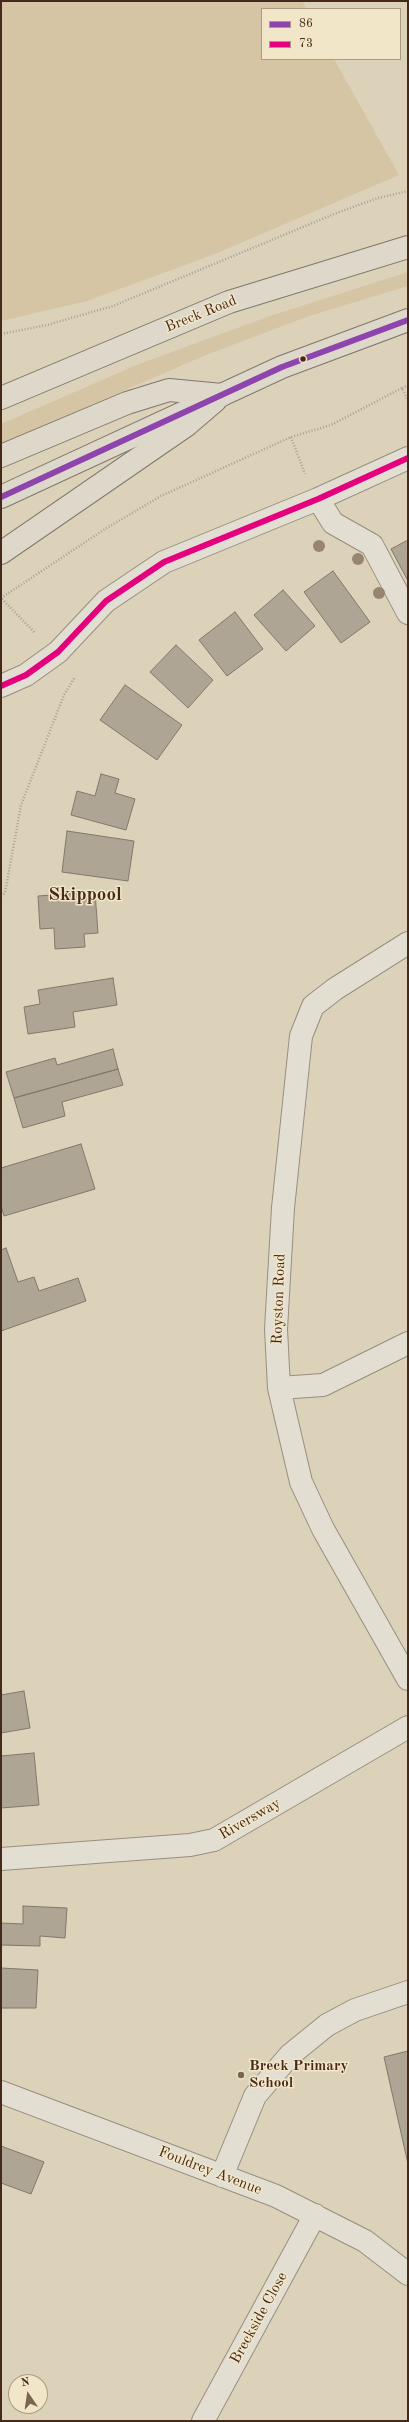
<!DOCTYPE html>
<html>
<head>
<meta charset="utf-8">
<style>
	body { margin:0 }
	#map { position:relative; width:409px; height:2422px; overflow:hidden; background:#dcd2b9; font-family:"Old Standard TT",serif }
	canvas { display:block }
	.frame { position:absolute; inset:0; border:2px solid #45291b; pointer-events:none }
	.legend { position:absolute; left:261px; top:8px; width:140px; height:52px; box-sizing:border-box; background:#f2e6c8; border:1px solid #ad9a83; margin:0; padding:5px 7px; list-style:none; font-size:12px; color:#45291b }
	.legend li { display:flex; align-items:center; gap:8px; height:20px }
	.legend b { width:20px; border:1px solid #ad9a83 }
	.north { position:absolute; left:8px; top:2374px; width:40px; height:40px; box-sizing:border-box; background:#f2e6c8; border:1px solid #ad9a83; border-radius:50%; rotate:347deg; font-size:11px; font-weight:700; line-height:16px; text-align:center; color:#45291b }
	.north::after { content:''; display:block; margin:auto; width:14px; height:18px; background:#7a6452; clip-path:polygon(50% 0,100% 100%,50% 72%,0 100%) }
</style>
</head>
<body>
<div id="map">
<canvas width="409" height="2422"></canvas>
<div class="frame"></div>
<ul class="legend">
<li><b style="height:5px;background:#8e44ad"></b>86</li>
<li><b style="height:5px;background:#e5007d"></b>73</li>
</ul>
<div class="north">N</div>
</div>
<script>
const context = document.querySelector('canvas').getContext('2d');
context.lineJoin = 'round';
function fill(path, color) { context.fillStyle = color; context.fill(path, 'evenodd'); }
const poly = rows => new Path2D(rows.map(r => 'M' + r).join(''));
function trace(path, color, width, dash) { context.strokeStyle = color; context.lineWidth = width; context.lineCap = dash ? 'butt' : 'round'; context.setLineDash(dash || []); context.stroke(path); }
function drawText(font, color, halo, rows, align = 'center') {
  context.font = font + ' "Old Standard TT",serif'; context.lineWidth = 3; context.setLineDash([]); context.textBaseline = 'middle'; context.strokeStyle = halo; context.fillStyle = color; for (const [text, x, y, turn = 0] of rows) {
    context.save(); context.translate(x, y); context.rotate((+turn || 0) * Math.PI / 180); context.textAlign = isNaN(turn) ? turn : align; if (halo) context.strokeText(text, 0, 0); context.fillText(text, 0, 0); context.restore();
  }
}
fill(poly([
	[1,1,302,1,307,9,262,9,262,59,334,59,399,175,215,254,87,301,1,321],
	[408,272,408,286,309,316,206,355,1,444,1,424,139,364,270,316]
]), '#d5c5a4');
const building = poly([
	[408,540,408,581,391,549,408,540],
	[333,571,370,622,341,643,304,592,333,571],
	[283,590,315,626,286,651,254,615,283,590],
	[235,612,263,649,227,676,199,640,235,612],
	[176,645,213,680,188,708,150,672,176,645],
	[125,685,182,725,157,760,100,720,125,685],
	[101,774,119,779,115,793,135,799,126,830,71,815,77,791,95,796,101,774],
	[67,831,134,841,128,881,62,872,67,831],
	[95,892,98,933,84,934,85,947,55,949,54,928,40,929,38,896,95,892],
	[113,978,117,1005,73,1012,75,1027,28,1034,24,1007,40,1004,38,990,113,978],
	[113,1049,118,1069,14,1098,6,1072,55,1058,57,1065,113,1049],
	[118,1069,123,1085,62,1102,65,1116,23,1128,14,1098,118,1069],
	[81,1144,95,1189,4,1216,1,1206,1,1168,81,1144],
	[6,1248,18,1282,34,1277,39,1291,78,1278,86,1301,1,1331,1,1250,6,1248],
	[24,1691,30,1728,1,1733,1,1695,24,1691],
	[34,1753,39,1805,1,1808,1,1756,34,1753],
	[23,1906,67,1908,65,1938,40,1936,40,1946,1,1945,1,1923,23,1924,23,1906],
	[1,1968,38,1970,36,2008,1,2008,1,1968],
	[408,2051,408,2164,384,2057,408,2051],
	[1,2146,44,2162,31,2194,1,2183,1,2146]
]);
fill(building, '#aea595');
trace(building, '#81786a', 1);
const minor = poly([
	[318,499,333,523,372,545,408,613],
	[1,686,26,675,58,652,106,601,164,562,318,499,408,458],
	[408,943,335,989,313,1006,301,1036,283,1208,276,1329,279,1388,301,1482,323,1529,408,1679],
	[279,1388,323,1385,408,1343],
	[1,1859,190,1845,214,1840,408,1727],
	[1,2092,276,2196,365,2241,408,2274],
	[222,2176,255,2096,290,2055,327,2025,355,2010,408,1992],
	[203,2421,315,2215]
]);
const major = poly([
	[1,456,127,403,169,390,222,395],
	[1,553,187,425,215,401]
]);
const highway = poly([
	[1,398,229,302,408,247],
	[1,497,282,367,408,320]
]);
trace(minor, '#978e7e', 24);
trace(major, '#81786a', 24);
trace(highway, '#81786a', 24);
trace(poly([
	[1,334,47,325,113,306,339,212,378,198,408,191],
	[402,388,408,385],
	[291,437,305,474],
	[1,598,105,529,161,496,291,437,331,425,402,388,408,401],
	[2,599,35,633],
	[1,896,5,893,21,805,64,695,75,677]
]), '#a8a297', 2.5, [1, 2]);
trace(minor, '#e3ded2', 22);
trace(major, '#ded8ca', 22);
trace(highway, '#ded8ca', 22);
trace(poly([
	[1,497,282,367,408,320]
]), '#8e44ad', 6);
trace(poly([
	[1,686,26,675,58,652,106,601,164,562,318,499,408,458]
]), '#e5007d', 6);
context.fillStyle = '#98856f';
for (const [x, y] of [
	[319,546],
	[358,559],
	[379,593]
]) { context.beginPath(); context.arc(x, y, 6, 0, 2 * Math.PI); context.fill(); }
for (const [x, y, r, color] of [
	[303,359,3.5,"#45291b"],
	[241,2075,4,"#7a6452"]
]) { const dot = new Path2D(); dot.arc(x, y, r, 0, 2 * Math.PI); context.fillStyle = color; context.fill(dot); trace(dot, '#f2e6c8', 1.5); }
drawText('15px', '#45291b', '#f2e6c8', [
	["Breck Road",201,314,-22],
	["Royston Road",279,1299,-88],
	["Riversway",250,1819,-30],
	["Fouldrey Avenue",210,2171,21],
	["Breckside Close",259,2318,-61]
]);
drawText('bold 15px', '#45291b', '#f2e6c8', [
	["Breck Primary",249,2066],
	["School",249,2083]
], 'left');
drawText('bold 19px', '#45291b', '#f2e6c8', [
	["Skippool",85,895]
]);
</script>
</body>
</html>
